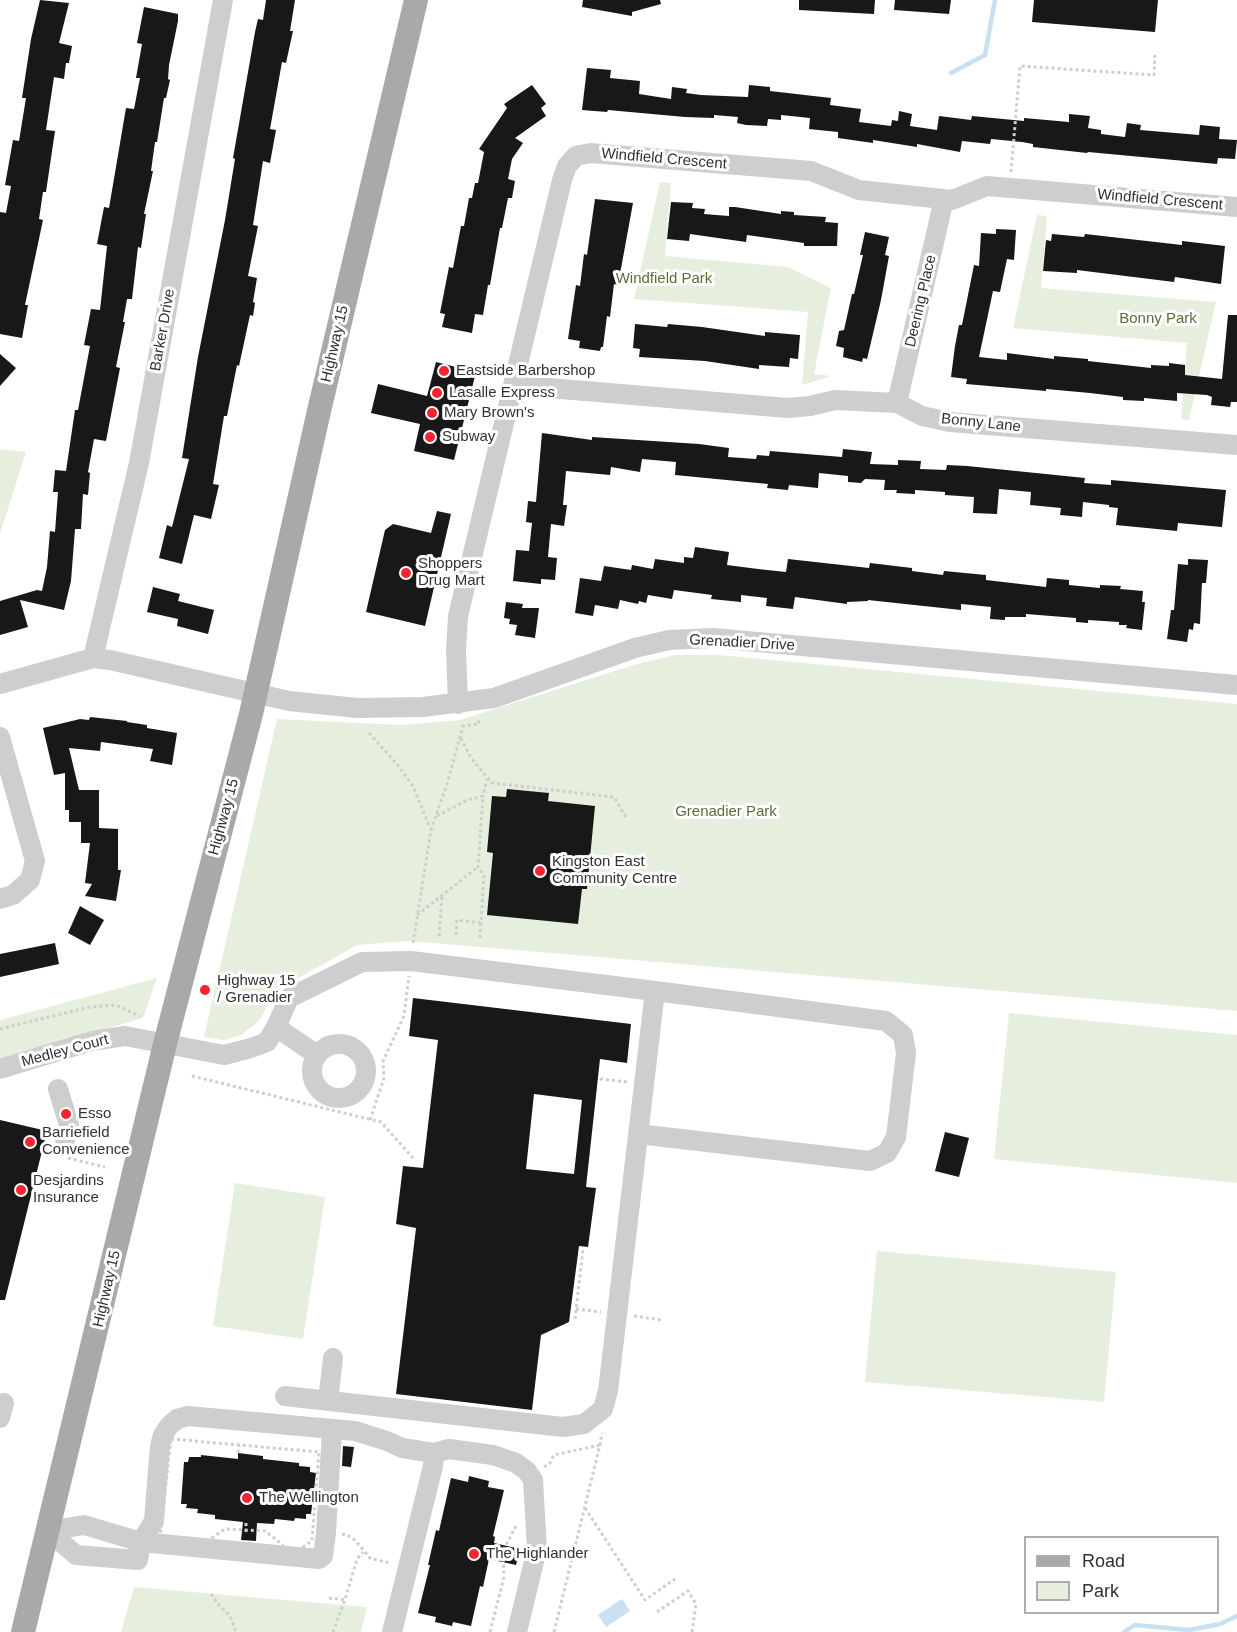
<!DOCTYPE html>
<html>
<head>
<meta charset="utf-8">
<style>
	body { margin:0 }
	#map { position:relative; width:1237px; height:1632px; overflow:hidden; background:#fff; font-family:Arial,sans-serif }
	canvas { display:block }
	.legend { position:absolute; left:1024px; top:1536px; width:195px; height:78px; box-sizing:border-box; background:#fff; border:2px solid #adadad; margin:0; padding:8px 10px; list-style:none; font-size:18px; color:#313131 }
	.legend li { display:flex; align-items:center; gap:12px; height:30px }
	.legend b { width:30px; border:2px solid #adadad }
</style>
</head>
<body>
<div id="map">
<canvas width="1237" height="1632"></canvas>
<ul class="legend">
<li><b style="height:8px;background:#a9a9a9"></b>Road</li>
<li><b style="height:16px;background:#e6efdd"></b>Park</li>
</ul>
</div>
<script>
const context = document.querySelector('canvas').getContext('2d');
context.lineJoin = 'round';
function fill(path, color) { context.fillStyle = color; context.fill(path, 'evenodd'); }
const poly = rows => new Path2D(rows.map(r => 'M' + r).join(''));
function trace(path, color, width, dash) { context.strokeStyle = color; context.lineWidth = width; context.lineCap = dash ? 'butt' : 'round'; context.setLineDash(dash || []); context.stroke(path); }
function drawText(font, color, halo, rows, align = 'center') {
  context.font = font + ' Arial,sans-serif'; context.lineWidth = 6; context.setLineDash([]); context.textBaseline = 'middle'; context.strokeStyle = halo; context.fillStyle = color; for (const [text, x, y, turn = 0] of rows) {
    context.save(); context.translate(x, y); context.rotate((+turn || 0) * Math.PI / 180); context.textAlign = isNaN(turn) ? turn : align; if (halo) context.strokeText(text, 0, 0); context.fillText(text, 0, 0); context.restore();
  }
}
fill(poly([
	[660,182,671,183,665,256,788,267,831,288,814,374,831,376,802,385,808,312,634,299],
	[1037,215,1047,216,1041,288,1216,302,1189,420,1181,419,1187,343,1013,328],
	[0,449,26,452,0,534],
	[675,655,719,655,1237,704,1237,1011,408,941,357,945,286,985,275,993,259,1021,241,1035,224,1040,204,1037,277,719,402,725,460,720,637,664],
	[157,978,143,1018,0,1060,0,1020],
	[1009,1013,1237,1035,1237,1183,994,1159],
	[235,1183,325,1197,303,1339,213,1326],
	[877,1251,1116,1272,1104,1402,865,1382],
	[134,1587,367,1607,361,1632,121,1632]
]), '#e6efdd');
fill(poly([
	[622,1599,630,1611,606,1627,598,1615]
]), '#c8e0f0');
trace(poly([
	[951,73,985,55,995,0],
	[1124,1632,1135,1625,1189,1630,1220,1624,1237,1616]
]), '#c8e0f0', 4.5);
fill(poly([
	[40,0,69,3,59,43,72,46,69,63,66,63,64,79,54,77,46,130,55,131,46,192,43,192,39,219,43,220,25,305,28,305,22,338,0,334,0,212,6,213,11,186,5,185,13,140,19,141,26,98,22,98,31,39],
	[266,0,295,0,290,31,293,31,286,63,282,62,270,129,276,130,270,163,263,161,253,225,258,226,248,276,257,278,253,302,255,303,253,316,250,315,239,366,237,365,227,416,224,416,213,484,219,485,211,519,194,515,182,564,159,558,167,525,172,527,189,459,182,458,198,357,225,220,235,159,233,158,255,32,258,19,263,20],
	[583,0,660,0,661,4,632,12,632,16,582,7],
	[799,0,875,0,874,14,799,10],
	[895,0,951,0,949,14,894,10],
	[1034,0,1158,0,1155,32,1032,22],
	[144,7,178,14,178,21,169,65,168,79,170,80,166,98,164,98,157,142,155,142,151,171,153,171,144,214,146,214,141,248,138,247,132,299,127,299,123,322,125,322,116,367,120,368,106,441,94,439,88,472,90,473,88,495,83,494,81,529,75,529,71,581,64,610,20,600,28,627,0,635,0,601,37,590,42,591,47,567,50,531,55,532,58,492,53,492,55,470,66,471,75,410,78,410,90,346,84,345,91,309,100,310,107,246,97,244,104,207,109,208,126,108,134,109,140,78,136,78,142,44,137,43],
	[587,68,611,70,610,78,640,81,639,94,671,99,672,87,687,89,686,93,701,95,748,97,749,85,770,87,770,91,831,98,830,105,861,109,859,122,891,126,892,120,898,121,899,111,912,114,910,126,937,130,939,116,971,120,972,116,1024,121,1024,118,1069,122,1069,114,1090,116,1088,128,1101,130,1101,134,1125,137,1127,123,1141,125,1140,130,1199,135,1200,125,1220,127,1219,139,1237,140,1235,159,1218,158,1217,164,1088,152,1087,153,1033,147,1033,144,1022,142,991,139,990,144,962,141,960,152,917,144,917,147,873,140,873,143,838,138,838,132,809,129,810,118,781,115,781,120,768,119,767,126,746,125,737,123,738,117,714,115,714,118,685,117,608,110,607,112,582,110],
	[532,85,546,104,541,108,546,116,515,138,523,143,512,159,508,179,515,181,512,198,508,198,502,228,500,228,490,285,488,285,483,315,475,314,472,333,442,327,445,314,440,313,449,267,453,268,461,226,464,226,469,198,472,198,475,183,478,183,484,152,479,149,507,108,504,104],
	[595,199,633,203,618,285,614,284,610,317,607,316,603,347,601,347,600,351,579,348,580,341,568,339,576,285,580,286,584,254,587,255],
	[671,202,693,203,692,208,705,209,704,214,729,216,729,207,735,207,781,214,781,211,794,212,794,215,826,217,825,222,838,223,837,246,804,246,804,243,747,235,746,242,690,234,689,241,667,239],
	[996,229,1016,230,1014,260,1007,259,1000,292,993,291,979,357,1007,360,1007,353,1054,359,1054,356,1088,359,1088,361,1151,368,1151,365,1169,366,1169,363,1185,365,1185,375,1222,379,1228,315,1237,315,1237,402,1231,402,1230,407,1211,405,1212,397,1207,395,1177,393,1177,401,1144,398,1144,401,1123,400,1123,397,1090,393,1046,389,1046,391,966,384,967,379,951,377,955,346,959,325,962,325,974,265,979,266,981,233,996,234],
	[865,232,889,237,885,255,889,256,881,300,867,359,863,358,862,362,843,357,844,348,836,346,839,331,844,330,852,294,854,294,863,255,860,255],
	[1052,234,1084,237,1085,234,1182,245,1182,241,1225,246,1221,284,1175,277,1174,282,1077,270,1077,273,1043,271,1046,240,1051,241],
	[635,324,667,327,668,324,702,327,765,336,765,332,800,335,798,359,790,358,789,367,759,365,759,369,705,361,639,357,640,349,633,348],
	[0,354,16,368,0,386],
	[436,362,476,372,454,460,414,451,420,424,371,413,378,384,427,396],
	[542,433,592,440,592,437,699,444,729,448,728,457,756,459,757,455,769,456,770,451,842,457,843,449,872,452,870,464,898,465,898,460,921,461,920,469,946,470,947,465,967,466,1085,478,1084,483,1111,485,1111,480,1226,490,1222,527,1178,523,1177,531,1116,525,1118,508,1109,507,1109,505,1083,502,1082,517,1060,515,1061,508,1030,505,1031,492,999,489,997,514,973,513,974,497,945,495,945,492,915,490,915,494,896,493,897,490,884,490,885,480,865,479,861,483,848,482,848,476,819,473,818,488,789,485,788,490,767,488,768,484,675,475,676,462,642,459,640,472,611,467,610,475,566,471,563,505,567,505,564,526,551,524,548,557,557,558,555,580,541,579,541,584,513,581,516,550,529,551,532,523,526,522,528,501,536,502],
	[437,511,451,514,425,626,366,612,385,530,393,524,431,533],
	[695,547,729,552,727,565,758,569,786,572,788,559,869,568,870,563,912,568,912,571,943,575,944,571,986,575,986,580,1046,587,1047,578,1069,580,1069,585,1100,588,1100,585,1121,586,1120,589,1143,591,1142,602,1145,602,1142,630,1126,628,1127,625,1119,625,1119,622,1088,620,1088,623,1076,622,1076,618,1026,614,1026,617,1005,617,1005,620,990,619,991,607,961,604,961,610,868,600,868,601,847,602,847,604,795,597,793,609,766,606,767,598,741,595,741,602,711,599,712,595,674,590,672,599,648,595,646,603,639,601,638,604,620,600,618,609,595,605,593,616,575,613,580,578,601,581,604,566,631,570,632,565,653,569,655,559,684,563,684,557,693,558],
	[1188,559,1208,560,1206,583,1202,583,1200,624,1194,623,1193,630,1189,629,1187,642,1167,639,1171,610,1174,610,1178,564,1188,565],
	[153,587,180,594,178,601,214,610,208,634,177,626,178,619,147,612],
	[506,602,523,604,522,608,539,608,535,638,515,635,517,625,509,624,510,619,504,618],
	[90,717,127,721,127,722,147,725,147,728,177,733,172,765,150,761,153,749,101,742,100,751,69,748,79,790,99,790,99,828,118,829,118,870,121,870,116,901,85,896,92,884,85,883,90,843,81,843,81,822,69,822,69,810,65,810,65,773,54,775,43,728,80,719,89,720],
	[507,789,549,793,548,801,595,806,587,889,582,889,578,924,487,915,493,853,487,852,492,796,506,797],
	[80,906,104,920,90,945,68,933],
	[55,943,59,964,0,977,0,954],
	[413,998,631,1024,627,1063,600,1059,586,1187,596,1188,588,1247,579,1246,569,1322,541,1335,532,1410,396,1394,416,1228,396,1224,403,1166,423,1168,438,1040,409,1036],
	[534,1094,582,1100,574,1174,526,1169],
	[0,1120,47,1131,5,1300,0,1300],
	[945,1132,969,1138,959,1177,935,1171],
	[343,1446,354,1447,351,1467,342,1466],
	[238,1453,263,1456,263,1459,299,1463,299,1466,310,1467,310,1472,316,1473,311,1514,306,1514,306,1519,295,1518,294,1521,275,1519,274,1524,257,1523,256,1541,241,1540,243,1522,215,1519,215,1515,197,1513,198,1509,186,1508,187,1504,181,1504,184,1462,188,1462,189,1457,201,1457,201,1455,238,1459],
	[469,1476,489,1481,488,1487,504,1490,493,1536,495,1537,494,1543,520,1549,516,1565,489,1559,483,1587,480,1586,471,1626,453,1622,452,1626,435,1622,436,1617,418,1613,430,1565,428,1565,436,1530,439,1531,451,1478,468,1482]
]), '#181818');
trace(poly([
	[1011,172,1020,66,1154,75,1155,53],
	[369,733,397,764,413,786,430,828],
	[461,738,471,758,492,783,614,797,626,817],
	[437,816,467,800,483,796,487,779],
	[417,915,478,867],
	[456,935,457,920,481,923],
	[439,936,442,895],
	[480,938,484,875,478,867,483,796],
	[413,943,431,830,447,784,463,726,479,724,478,718],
	[0,1029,90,1007,116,1005,140,1016],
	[192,1076,381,1122,413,1158],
	[600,1079,628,1082],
	[370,1120,384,1078,383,1061,404,1016,409,976],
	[68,1158,105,1167],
	[576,1309,601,1312],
	[634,1316,662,1320],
	[575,1319,583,1249],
	[171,1439,319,1452,312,1541,297,1551,286,1549,278,1541,265,1531,225,1529,207,1541,160,1537,171,1439],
	[238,1453,239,1445],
	[544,1467,550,1463,554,1455,600,1445],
	[585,1508,645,1600,675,1579],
	[246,1532,246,1522],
	[342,1534,347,1535,355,1540,370,1558,390,1563],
	[493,1549,509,1553],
	[211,1594,218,1604,230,1616,236,1632],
	[329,1598,345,1600,357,1559,363,1552],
	[657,1612,688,1591,696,1604,692,1632],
	[333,1632,345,1600],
	[490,1632,504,1577,503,1551,517,1524],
	[554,1632,600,1445,602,1433]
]), '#cecece', 3, [3, 3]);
trace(poly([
	[513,385,788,408,810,406,835,400,897,403,922,416,950,422,1237,445],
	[897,403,944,199],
	[93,658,139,463,223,0],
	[0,684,93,658,110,660,289,701,357,708,423,707,494,698,635,648,669,640,713,638,1237,685],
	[458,704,456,650,458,616,562,180,567,166,576,156,590,153,811,171,859,190,952,200,987,186,1237,207],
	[0,737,35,861,30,880,13,895,0,899],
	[276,1027,317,1055],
	'312 1071a27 27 0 1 1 54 0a27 27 0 1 1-54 0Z',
	[0,1069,92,1041,125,1036,224,1055,251,1048,267,1042,276,1027,289,998,362,962,411,961,655,991,608,1391,603,1409,584,1424,563,1427,285,1396],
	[58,1089,69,1125,65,1140],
	[638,1134,870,1161,887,1153,896,1137,906,1053,903,1035,886,1021,655,991],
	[328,1401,333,1358],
	[0,1418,4,1403],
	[48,1531,76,1555,138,1560,141,1542,154,1521,160,1446,163,1435,169,1426,177,1419,188,1416,355,1431,387,1441,402,1448,434,1453],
	[48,1531,84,1525,141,1542,319,1559,323,1556,326,1533,332,1430],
	[392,1632,433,1466,434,1453,449,1449,493,1455,516,1463,527,1471,533,1480,537,1549,517,1632]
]), '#cecece', 20);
trace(poly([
	[23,1632,165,1044,251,714,319,411,416,0]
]), '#a9a9a9', 24);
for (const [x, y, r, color] of [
	[444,371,6,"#f62430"],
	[437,393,6,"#f62430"],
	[432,413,6,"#f62430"],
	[430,437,6,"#f62430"],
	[406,573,6,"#f62430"],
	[540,871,6,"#f62430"],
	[205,990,6,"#f62430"],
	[66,1114,6,"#f62430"],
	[30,1142,6,"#f62430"],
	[21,1190,6,"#f62430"],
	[247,1498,6,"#f62430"],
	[474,1554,6,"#f62430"]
]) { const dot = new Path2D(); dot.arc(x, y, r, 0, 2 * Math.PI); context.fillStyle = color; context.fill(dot); trace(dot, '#fff', 2); }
drawText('15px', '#313131', '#fff', [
	["Windfield Crescent",664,159,5],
	["Windfield Crescent",1160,200,5],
	["Deering Place",921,301,-77],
	["Barker Drive",163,330,-80],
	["Highway 15",335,344,-77],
	["Bonny Lane",981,423,6],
	["Grenadier Drive",742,643,3],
	["Highway 15",224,817,-75],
	["Medley Court",65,1051,-15],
	["Highway 15",107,1289,-77]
]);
drawText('15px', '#527139', '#fff', [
	["Windfield Park",664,279],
	["Bonny Park",1158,319],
	["Grenadier Park",726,812]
]);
drawText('15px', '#313131', '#fff', [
	["Eastside Barbershop",456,371],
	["Lasalle Express",449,393],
	["Mary Brown's",444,413],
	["Subway",442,437],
	["Shoppers",418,564],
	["Drug Mart",418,581],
	["Kingston East",552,862],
	["Community Centre",552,879],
	["Highway 15",217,981],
	["/ Grenadier",217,998],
	["Esso",78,1114],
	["Barriefield",42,1133],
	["Convenience",42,1150],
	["Desjardins",33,1181],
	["Insurance",33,1198],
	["The Wellington",259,1498],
	["The Highlander",486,1554]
], 'left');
</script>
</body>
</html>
